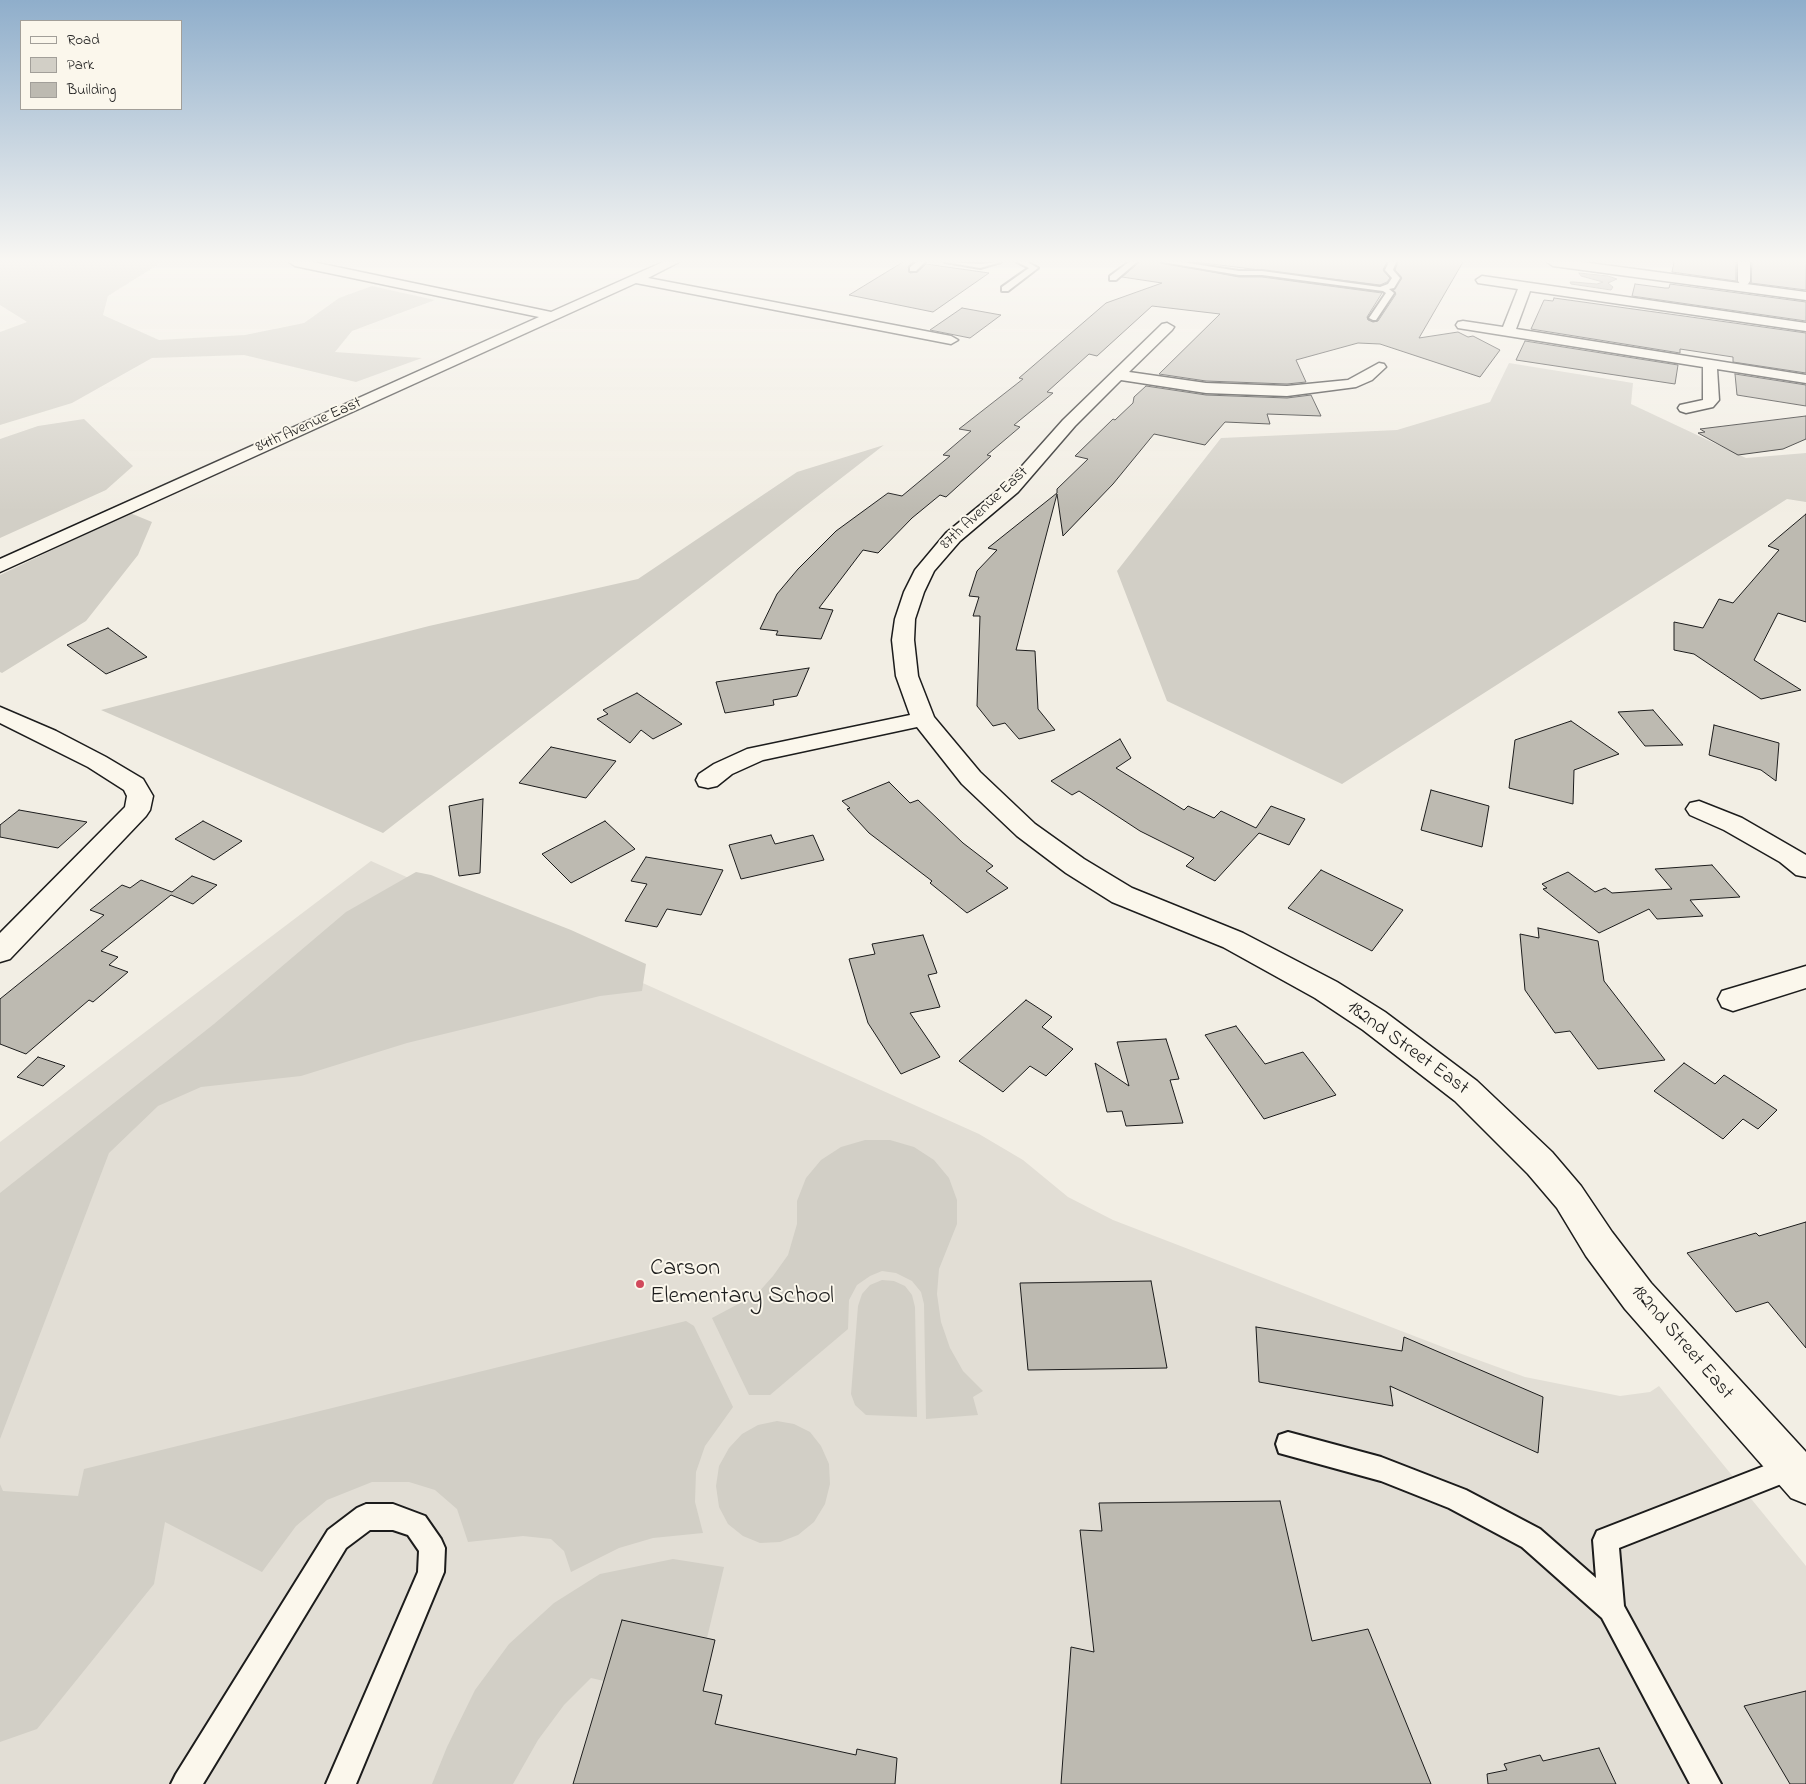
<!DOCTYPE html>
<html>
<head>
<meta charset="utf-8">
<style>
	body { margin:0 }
	#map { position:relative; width:1806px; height:1784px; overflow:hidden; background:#f2eee4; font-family:"Indie Flower",sans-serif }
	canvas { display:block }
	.legend { position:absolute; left:20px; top:20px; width:162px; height:90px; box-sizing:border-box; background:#fbf7ec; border:1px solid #a29f99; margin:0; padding:6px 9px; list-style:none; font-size:15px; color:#1c1c1c }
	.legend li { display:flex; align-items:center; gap:10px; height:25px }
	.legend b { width:25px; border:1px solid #a29f99 }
</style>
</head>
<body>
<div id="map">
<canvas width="1806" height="1784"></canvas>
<ul class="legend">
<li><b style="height:6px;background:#fbf7ec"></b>Road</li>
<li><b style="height:14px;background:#d2cfc6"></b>Park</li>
<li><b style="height:14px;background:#bdbab1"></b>Building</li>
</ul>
</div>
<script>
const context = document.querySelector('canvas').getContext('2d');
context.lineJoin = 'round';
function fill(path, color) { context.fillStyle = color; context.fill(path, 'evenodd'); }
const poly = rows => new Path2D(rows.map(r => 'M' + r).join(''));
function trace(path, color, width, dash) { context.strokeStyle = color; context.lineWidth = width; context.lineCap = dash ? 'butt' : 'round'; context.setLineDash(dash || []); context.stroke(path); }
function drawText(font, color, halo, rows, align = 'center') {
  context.font = font + ' "Indie Flower",sans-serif'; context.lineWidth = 4; context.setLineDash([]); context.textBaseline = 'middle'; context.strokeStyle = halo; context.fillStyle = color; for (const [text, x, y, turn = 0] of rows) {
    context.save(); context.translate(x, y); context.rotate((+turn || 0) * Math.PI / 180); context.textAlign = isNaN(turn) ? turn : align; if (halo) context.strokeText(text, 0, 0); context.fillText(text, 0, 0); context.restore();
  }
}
fill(poly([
	[371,861,979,1134,1023,1160,1068,1197,1113,1220,1448,1349,1525,1377,1620,1396,1650,1392,1659,1386,1806,1566,1806,1784,0,1784,0,1142]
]), '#e2ded5');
fill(poly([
	[0,262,162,262,108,296,103,315,159,340,245,335,304,323,339,298,372,286,435,300,352,331,335,352,422,358,356,382,244,355,152,358,72,403,0,425,0,332,27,322,0,305],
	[1509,363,1633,383,1631,404,1746,458,1806,453,1806,502,1787,499,1342,784,1167,701,1117,571,1221,438,1397,430,1490,402],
	[84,419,133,466,106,490,0,538,0,439,38,426],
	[884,445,383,833,101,710,429,626,638,579,797,472],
	[130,513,152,522,138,555,86,621,2,673,0,672,0,575],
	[416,872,431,875,571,930,646,964,642,991,600,996,407,1043,301,1076,201,1087,158,1106,109,1153,0,1439,0,1193,214,1024,346,912],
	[865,1140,890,1140,914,1147,934,1160,949,1178,957,1200,957,1224,939,1269,937,1294,941,1322,950,1348,963,1371,983,1391,973,1397,978,1415,926,1419,924,1304,921,1292,912,1281,896,1273,882,1271,870,1276,857,1285,849,1300,848,1329,770,1395,749,1395,712,1318,757,1294,773,1276,788,1255,797,1224,797,1201,806,1178,821,1160,841,1147],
	[882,1280,894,1281,905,1286,912,1295,915,1307,917,1417,866,1415,855,1405,851,1394,858,1306,862,1294,870,1285],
	[686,1321,694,1326,733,1407,705,1446,696,1472,695,1502,703,1533,653,1538,619,1548,571,1572,564,1551,551,1539,523,1536,468,1542,457,1509,435,1490,409,1482,372,1482,327,1500,296,1526,262,1572,165,1522,154,1584,37,1729,0,1742,0,1484,3,1491,78,1496,84,1469],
	[777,1421,794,1424,810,1432,821,1446,829,1464,830,1484,825,1504,814,1522,798,1535,780,1542,760,1543,743,1536,728,1524,719,1507,716,1486,719,1466,729,1448,742,1434,758,1425],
	[673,1559,724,1567,707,1638,622,1620,604,1681,591,1678,564,1705,538,1740,513,1784,432,1784,447,1747,475,1690,509,1644,554,1603,600,1574]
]), '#d2cfc6');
const water = poly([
	[1579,273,1608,276,1617,279,1608,283,1613,287,1611,290,1571,284,1570,282,1574,282,1597,284,1603,282,1581,276,1579,273]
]);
fill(water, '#a9a6a0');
trace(water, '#716f6b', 1);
const building = poly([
	[903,262,913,262,908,267,910,273,917,272,926,264,989,273,933,312,849,295,903,262],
	[1139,262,1160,262,1239,277,1262,277,1382,293,1367,317,1368,320,1373,322,1378,321,1396,294,1393,290,1402,278,1395,270,1398,262,1463,262,1419,338,1458,332,1468,337,1473,336,1500,350,1480,377,1380,344,1358,343,1296,360,1306,382,1287,384,1206,381,1159,374,1220,314,1152,306,1097,356,1089,354,1047,392,1053,393,1014,425,1020,427,987,455,991,456,946,497,940,495,912,518,878,553,863,550,819,608,833,610,821,639,776,635,778,631,760,629,777,594,798,569,836,531,888,493,902,496,950,456,943,455,971,431,959,429,1023,379,1019,378,1106,303,1162,283,1122,277,1139,262],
	[1195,262,1387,262,1383,270,1390,278,1387,282,1380,285,1195,262],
	[1674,262,1736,262,1736,281,1672,272,1674,262],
	[1752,262,1806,262,1806,290,1751,283,1752,262],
	[1635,284,1665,288,1669,288,1670,284,1806,302,1806,321,1632,296,1635,284],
	[1554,298,1806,333,1806,373,1733,362,1733,357,1680,349,1680,353,1531,329,1544,300,1553,301,1554,298],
	[962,308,1001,315,970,338,930,330,962,308],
	[1525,341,1678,365,1675,384,1516,360,1525,341],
	[1735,374,1806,385,1806,406,1737,395,1735,374],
	[1146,386,1206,395,1287,398,1311,395,1321,416,1267,414,1270,424,1225,422,1205,445,1154,434,1113,484,1063,536,1057,494,1016,650,1035,651,1038,709,1055,730,1019,739,1005,723,993,726,977,706,980,616,973,616,979,597,969,596,977,571,997,550,988,548,1057,493,1057,489,1088,459,1075,456,1113,419,1115,420,1133,403,1134,397,1146,386],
	[1806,416,1806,439,1783,449,1738,455,1698,433,1705,432,1700,429,1806,416],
	[1806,514,1806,622,1778,613,1754,660,1801,690,1761,699,1694,654,1674,650,1674,622,1703,628,1719,599,1733,603,1779,550,1768,546,1806,514],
	[108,628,147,657,106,674,67,645,108,628],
	[809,668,797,696,773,700,774,705,725,713,716,682,809,668],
	[637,693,682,724,653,739,641,730,630,743,597,719,608,714,603,710,637,693],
	[1653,710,1683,745,1645,746,1618,712,1653,710],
	[1571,721,1619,754,1574,770,1573,804,1509,788,1515,740,1571,721],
	[1714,725,1779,743,1776,781,1761,770,1709,755,1714,725],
	[1120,739,1131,758,1116,768,1184,810,1188,806,1214,818,1221,811,1256,828,1271,806,1305,819,1289,845,1259,833,1215,881,1186,866,1194,858,1140,831,1079,791,1072,795,1051,781,1120,739],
	[551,747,616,761,586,798,519,783,551,747],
	[889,782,910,803,918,800,963,843,993,866,986,871,1008,888,967,913,930,883,932,881,869,833,847,809,850,808,842,801,889,782],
	[1431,790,1489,806,1482,847,1421,830,1431,790],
	[483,799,480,873,459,876,449,806,483,799],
	[19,810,87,822,58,848,0,837,0,825,19,810],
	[203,821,242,841,214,860,175,839,203,821],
	[605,821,635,849,571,883,542,854,605,821],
	[771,835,775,844,813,835,824,860,741,879,729,845,771,835],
	[646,857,723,870,701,915,667,909,657,927,625,921,647,884,631,881,646,857],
	[1712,865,1740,897,1690,900,1703,916,1657,919,1649,909,1599,933,1543,889,1547,888,1542,884,1568,872,1595,892,1605,888,1612,893,1672,889,1655,869,1712,865],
	[1321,870,1403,910,1372,951,1288,908,1321,870],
	[192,876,217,885,193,904,171,895,101,951,118,957,109,965,128,972,93,1002,89,1000,26,1054,0,1044,0,999,104,915,90,910,122,885,130,888,141,880,172,892,192,876],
	[1538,928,1598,941,1604,981,1665,1060,1598,1069,1570,1031,1555,1033,1525,990,1520,934,1539,938,1538,928],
	[923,935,937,973,928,975,940,1007,910,1013,940,1057,901,1074,868,1023,849,959,875,954,872,944,923,935],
	[1026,1000,1052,1017,1042,1027,1073,1049,1046,1076,1030,1066,1003,1092,959,1061,1026,1000],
	[1236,1026,1265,1064,1303,1052,1336,1095,1264,1119,1205,1035,1236,1026],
	[1166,1039,1179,1079,1170,1080,1183,1123,1126,1126,1122,1111,1107,1112,1095,1063,1129,1086,1117,1042,1166,1039],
	[38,1057,65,1066,43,1086,17,1077,38,1057],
	[1684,1063,1715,1084,1724,1075,1777,1110,1758,1129,1743,1119,1723,1139,1654,1091,1684,1063],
	[1806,1222,1806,1348,1768,1302,1736,1312,1687,1253,1756,1233,1759,1236,1806,1222],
	[1151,1281,1167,1368,1028,1370,1020,1283,1151,1281],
	[1256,1327,1402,1351,1404,1337,1543,1397,1538,1453,1390,1386,1393,1406,1259,1382,1256,1327],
	[1280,1501,1312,1641,1368,1629,1431,1784,1061,1784,1071,1647,1094,1652,1080,1530,1102,1531,1099,1503,1280,1501],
	[622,1620,715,1640,703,1691,722,1695,715,1724,856,1755,857,1749,897,1758,895,1784,573,1784,622,1620],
	[1806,1691,1806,1784,1790,1784,1744,1706,1806,1691],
	[1599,1748,1616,1784,1488,1784,1487,1774,1507,1770,1504,1764,1540,1755,1543,1761,1599,1748]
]);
fill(building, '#bdbab1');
trace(building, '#1c1c1c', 1);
const lane = poly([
	[917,262,925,262,916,271,910,271,910,267,917,262],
	[945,262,980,264,1001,262,980,268,945,262],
	[1017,262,1027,262,1038,268,1008,291,1002,291,1002,287,1029,268,1017,262],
	[1129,262,1137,262,1116,280,1110,280,1110,276,1129,262],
	[1162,262,1181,262,1239,271,1262,271,1380,287,1388,284,1392,278,1385,270,1389,262,1396,262,1393,270,1400,278,1394,288,1389,289,1394,293,1376,320,1373,320,1369,318,1386,293,1383,291,1262,275,1239,275,1162,262],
	[1288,1432,1381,1457,1466,1490,1540,1529,1596,1578,1593,1540,1597,1531,1790,1456,1799,1459,1802,1468,1799,1477,1619,1548,1624,1606,1721,1784,1690,1784,1602,1618,1522,1547,1449,1508,1381,1481,1279,1453,1276,1444,1279,1435,1288,1432],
	[366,1504,393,1504,425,1516,441,1539,445,1548,444,1572,356,1784,326,1784,418,1572,419,1551,408,1535,393,1530,370,1530,346,1548,203,1784,171,1784,176,1774,328,1530,357,1508,366,1504]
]);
const street = poly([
	[289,262,313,262,551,312,663,262,679,262,648,278,951,336,958,340,951,344,636,283,0,572,0,559,539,317,295,266,289,262],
	[1738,262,1750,262,1750,281,1748,284,1740,284,1738,281,1738,262],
	[1482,276,1806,323,1806,331,1530,291,1516,329,1806,375,1806,383,1717,369,1719,400,1713,407,1686,413,1680,411,1678,408,1680,405,1703,400,1703,367,1458,328,1456,325,1458,322,1463,321,1503,327,1518,289,1478,283,1476,280,1482,276],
	[1167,323,1174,327,1172,330,1129,372,1206,383,1287,386,1348,380,1379,363,1384,364,1386,367,1372,380,1356,387,1287,396,1206,393,1121,380,1075,426,1018,492,960,541,934,571,924,592,915,619,914,640,918,676,934,717,980,772,1035,824,1084,859,1132,888,1243,933,1337,982,1385,1012,1477,1081,1552,1152,1581,1186,1612,1232,1651,1283,1806,1452,1806,1504,1791,1498,1625,1309,1586,1256,1557,1208,1528,1174,1455,1101,1363,1030,1315,998,1223,947,1112,902,1066,873,1017,836,962,784,917,727,763,760,732,774,717,786,708,788,699,786,696,780,699,774,714,764,747,749,910,715,896,676,892,640,895,619,904,592,915,570,946,533,1006,484,1063,420,1162,324,1167,323],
	[0,707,56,731,106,757,143,779,153,796,150,810,146,816,10,959,0,962,0,933,125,807,127,796,124,790,88,767,0,723,0,707],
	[1699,801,1742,818,1806,855,1806,877,1796,875,1780,862,1724,830,1690,815,1686,809,1690,803,1699,801],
	[1806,966,1806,988,1733,1011,1722,1007,1718,999,1722,991,1806,966]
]);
const primary = poly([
	[1547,262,1582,262,1806,292,1806,300,1553,266,1547,262]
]);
trace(lane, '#1c1c1c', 4);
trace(street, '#1c1c1c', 3);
trace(primary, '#1c1c1c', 3);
fill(lane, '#fbf7ec');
fill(street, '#fbf7ec');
fill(primary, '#fbf7ec');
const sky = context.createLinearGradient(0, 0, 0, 512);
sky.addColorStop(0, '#8faecb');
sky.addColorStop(0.51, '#f9f7f3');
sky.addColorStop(1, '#f9f7f300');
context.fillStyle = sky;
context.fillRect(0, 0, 1806, 512);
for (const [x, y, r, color] of [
	[640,1284,5,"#d1495b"]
]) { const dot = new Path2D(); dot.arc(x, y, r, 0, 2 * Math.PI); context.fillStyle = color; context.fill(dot); trace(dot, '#fbf7ec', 2); }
drawText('16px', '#1c1c1c', '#fbf7ec', [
	["84th Avenue East",309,426,-24],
	["87th Avenue East",985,509,-43]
]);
drawText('20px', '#1c1c1c', '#fbf7ec', [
	["182nd Street East",1407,1049,36],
	["182nd Street East",1681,1343,49]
]);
drawText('24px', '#1c1c1c', '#fbf7ec', [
	["Carson",650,1270],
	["Elementary School",650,1298]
], 'left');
</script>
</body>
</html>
